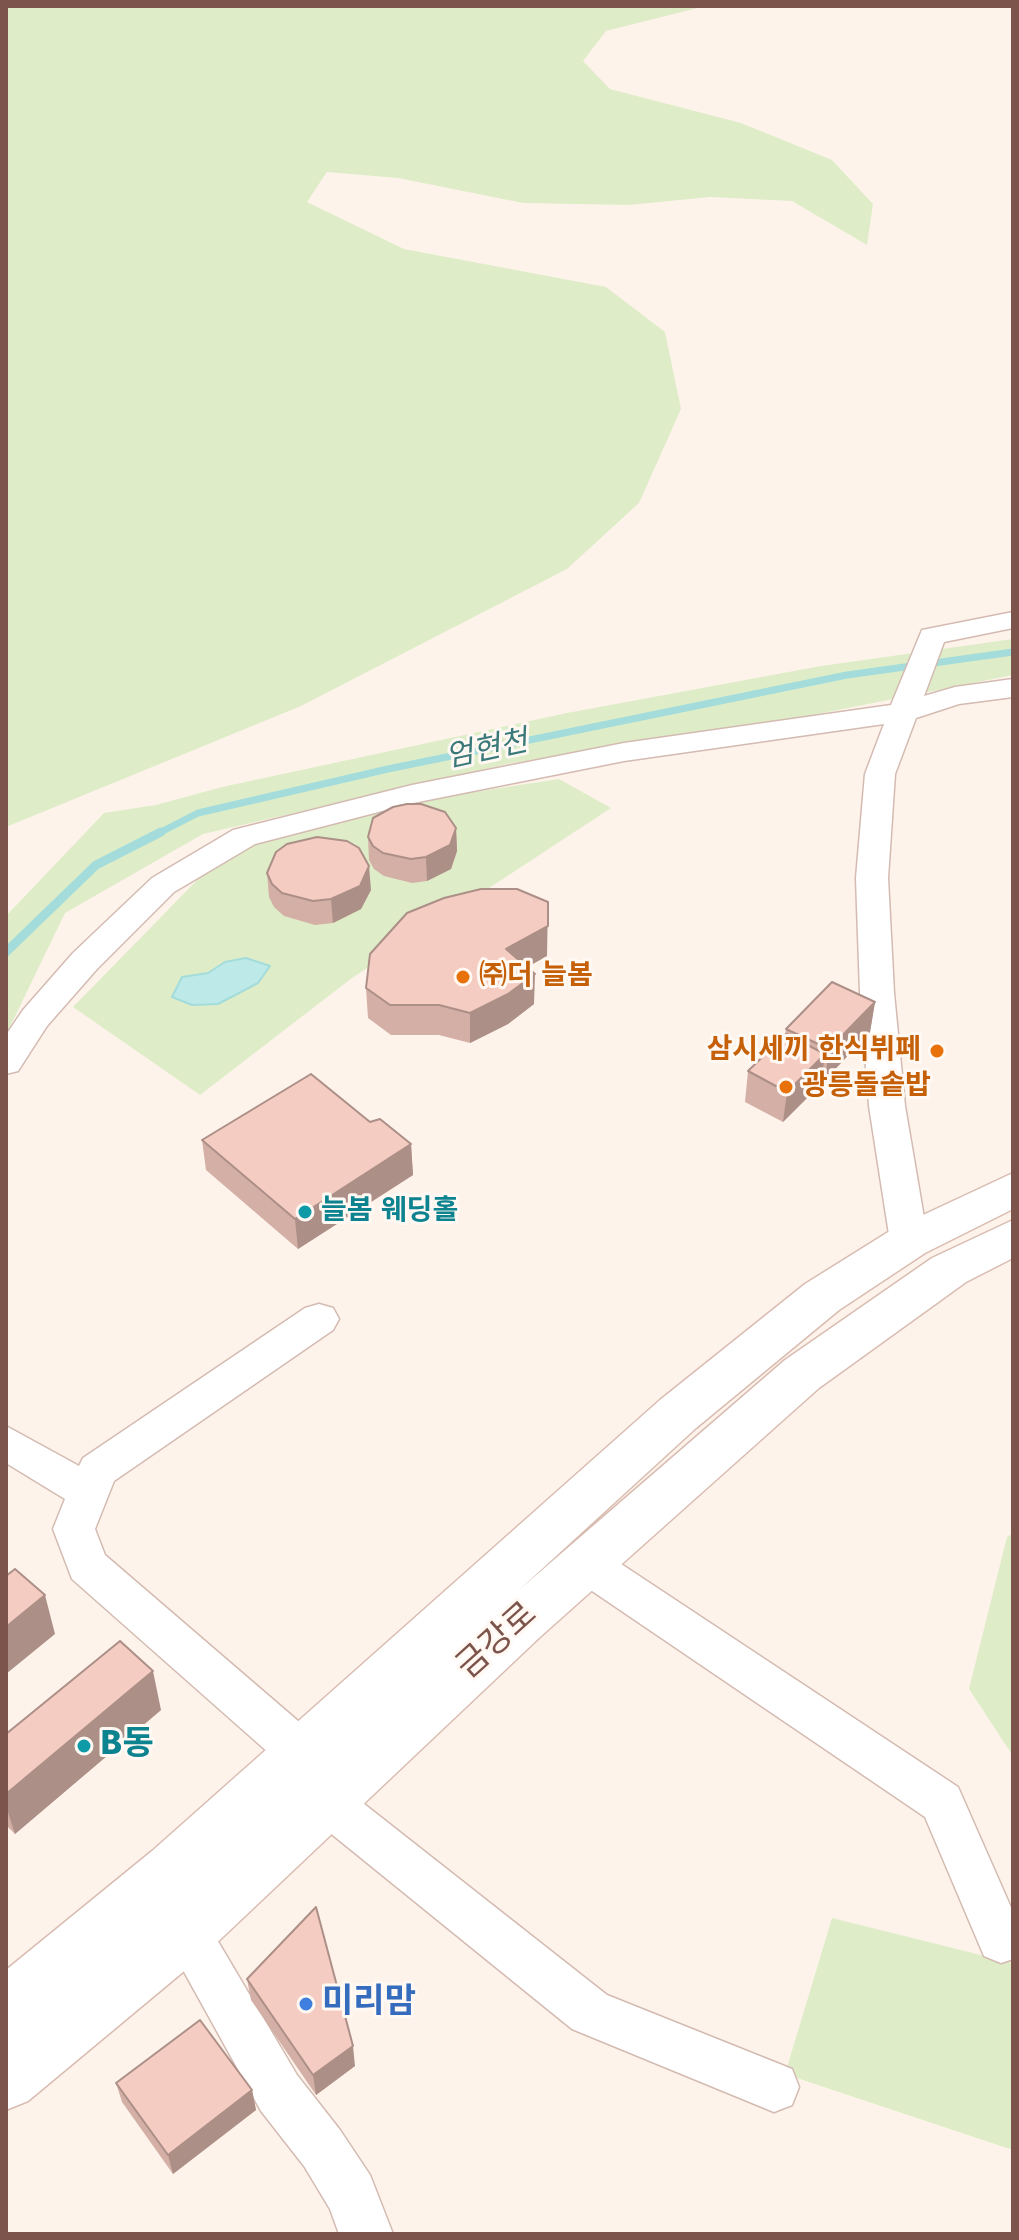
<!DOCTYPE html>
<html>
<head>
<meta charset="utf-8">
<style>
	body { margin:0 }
	#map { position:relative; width:1019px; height:2240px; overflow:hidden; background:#fef3eb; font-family:Jost,sans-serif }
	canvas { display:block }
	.frame { position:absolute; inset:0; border:8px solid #7c544b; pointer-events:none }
</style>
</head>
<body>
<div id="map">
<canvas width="1019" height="2240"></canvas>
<div class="frame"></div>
</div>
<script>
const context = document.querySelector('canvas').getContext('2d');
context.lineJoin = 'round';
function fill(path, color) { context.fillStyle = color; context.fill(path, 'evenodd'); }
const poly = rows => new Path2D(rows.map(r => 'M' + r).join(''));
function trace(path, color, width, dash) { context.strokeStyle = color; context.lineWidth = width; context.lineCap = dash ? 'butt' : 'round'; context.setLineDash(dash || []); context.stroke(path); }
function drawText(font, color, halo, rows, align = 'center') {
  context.font = font + ' Jost,"Noto Sans KR",sans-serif'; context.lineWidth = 6; context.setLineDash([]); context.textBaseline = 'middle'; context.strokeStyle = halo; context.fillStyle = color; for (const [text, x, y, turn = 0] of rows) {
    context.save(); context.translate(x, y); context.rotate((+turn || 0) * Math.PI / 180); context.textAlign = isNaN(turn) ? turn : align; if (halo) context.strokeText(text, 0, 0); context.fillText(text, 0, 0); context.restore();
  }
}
fill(poly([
	[6,6,706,6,606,31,583,61,610,89,741,123,832,160,873,204,867,245,792,201,710,197,629,205,523,203,398,178,327,172,307,202,404,249,606,287,665,332,681,409,639,503,567,569,301,706,6,827],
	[1013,639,1013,675,798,718,507,764,203,834,65,913,6,1035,6,916,104,813,156,805,222,787,567,713,821,666],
	[559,779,611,808,352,978,200,1095,73,1007,204,873,263,840,428,799],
	[1013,1533,1013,1756,969,1689,1007,1537],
	[832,1918,1013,1963,1013,2150,785,2074]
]), '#deedc8');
const water = poly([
	[246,958,270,966,258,983,218,1004,192,1005,172,997,182,977,208,973,225,962,246,958]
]);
fill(water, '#bdeae8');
trace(water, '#a3dcdb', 2);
trace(poly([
	[157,834,198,813,388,769,847,675,1013,652]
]), '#a3dcdb', 7);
trace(poly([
	[6,952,96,865,161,832]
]), '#a3dcdb', 9);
const street = poly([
	[1013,612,1013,628,944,642,924,696,955,687,1013,679,1013,697,959,704,916,718,895,774,888,878,894,993,905,1106,928,1241,922,1251,909,1255,896,1251,890,1241,869,1106,860,993,856,878,865,774,884,724,624,761,413,803,255,844,174,892,97,969,47,1026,18,1071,6,1074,6,1035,23,1010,73,953,152,878,233,830,412,785,624,743,891,705,922,630,1013,612],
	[319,1304,333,1308,339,1319,333,1330,114,1481,95,1529,105,1555,319,1739,326,1754,319,1769,303,1775,287,1769,72,1579,53,1529,65,1499,6,1463,6,1426,79,1466,83,1458,305,1308,319,1304],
	[585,1545,600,1550,958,1787,1013,1912,1013,1959,1001,1963,984,1956,925,1817,570,1576,564,1563,570,1550,585,1545],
	[324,1779,340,1785,607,1995,792,2069,799,2087,792,2105,774,2112,572,2029,308,1815,301,1800,308,1785,324,1779],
	[186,1909,203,1916,297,2075,340,2130,370,2175,393,2234,339,2234,330,2209,304,2166,261,2111,162,1932,169,1916,186,1909]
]);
const secondary = poly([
	[1013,1173,1013,1209,925,1253,839,1310,696,1428,519,1590,785,1360,932,1258,1013,1220,1013,1258,966,1282,819,1388,540,1637,207,1952,28,2101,6,2110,6,1970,152,1851,660,1400,805,1284,893,1229,1013,1173]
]);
trace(street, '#d4bbb2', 3);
trace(secondary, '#d9bcb1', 3);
fill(street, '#fff');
fill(secondary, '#fff');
fill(poly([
	[456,828,457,851,451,869,427,881,412,883,384,876,374,869,369,860,368,837],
	[267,873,371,890,361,909,333,923,315,925,284,916,274,907,269,897],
	[547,956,527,967,534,1004,508,1024,470,1043,439,1035,391,1035,368,1018,366,988],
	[875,1002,870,1032,825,1080,822,1078,821,1084,783,1122,745,1102,748,1071,785,1036,786,1029],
	[370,1122,411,1144,413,1175,298,1249,206,1170,202,1140],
	[161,1710,15,1834,6,1825,6,1734],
	[247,1979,355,2066,316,2095,251,2000],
	[116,2083,252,2090,256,2110,173,2174,122,2102]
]), '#d3afa6');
fill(poly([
	[456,828,457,851,451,869,427,881,426,857],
	[369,866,371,890,361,909,333,923,331,899],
	[548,902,547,956,506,979,506,949],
	[535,974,534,1004,508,1024,470,1043,470,1013],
	[875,1002,870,1032,825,1080,829,1049],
	[825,1054,821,1084,783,1122,787,1092],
	[411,1144,413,1175,298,1249,295,1219],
	[45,1595,55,1634,6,1674,6,1627],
	[153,1671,161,1710,15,1834,6,1806,6,1794],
	[353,2046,355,2066,316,2095,313,2075],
	[252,2090,256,2110,173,2174,168,2155]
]), '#ac8f87');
const building = poly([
	[407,804,421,804,445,812,456,828,450,845,426,857,411,859,383,853,373,846,368,837,373,818,393,807,407,804],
	[317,837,347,841,359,848,369,866,360,886,331,899,313,901,282,893,272,884,267,873,276,852,287,844,317,837],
	[481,889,517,889,548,902,548,926,506,949,535,974,508,994,470,1013,439,1005,390,1005,366,988,370,954,407,913,444,898,481,889],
	[832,982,875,1002,829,1049,786,1029,832,982],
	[786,1034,825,1054,787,1092,748,1071,786,1034],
	[311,1074,370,1122,380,1119,411,1144,295,1219,202,1140,311,1074],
	[15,1569,45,1595,6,1627,6,1576,15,1569],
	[120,1641,153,1671,6,1794,6,1734,120,1641],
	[316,1907,353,2046,313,2075,247,1979,316,1907],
	[200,2020,252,2090,168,2155,116,2083,200,2020]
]);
fill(building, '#f5ccc1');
trace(building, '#ac8f87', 2);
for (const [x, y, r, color] of [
	[463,977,8,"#e8710a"],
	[937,1051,8,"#e8710a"],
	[786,1087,8,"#e8710a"],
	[305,1212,8,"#0f9aa8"],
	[84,1746,8,"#0f9aa8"],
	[306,2004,8,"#3f7fe0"]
]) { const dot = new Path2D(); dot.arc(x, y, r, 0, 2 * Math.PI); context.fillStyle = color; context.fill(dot); trace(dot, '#fff8f3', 3); }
drawText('bold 28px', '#c56008', '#fff8f3', [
	["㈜더 늘봄",479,977],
	["삼시세끼 한식뷔페",921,1051,"right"],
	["광릉돌솥밥",802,1087]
], 'left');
drawText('bold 28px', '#0d838f', '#fff8f3', [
	["늘봄 웨딩홀",321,1212]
], 'left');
drawText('italic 30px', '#3a7979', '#fff8f3', [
	["엄현천",487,751,-12]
]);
drawText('34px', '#7c544b', '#fff8f3', [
	["금강로",498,1642,-42]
]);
drawText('bold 34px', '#0d838f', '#fff8f3', [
	["B동",100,1746]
], 'left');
drawText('bold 34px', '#366cbe', '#fff8f3', [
	["미리맘",322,2004]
], 'left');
</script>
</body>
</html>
